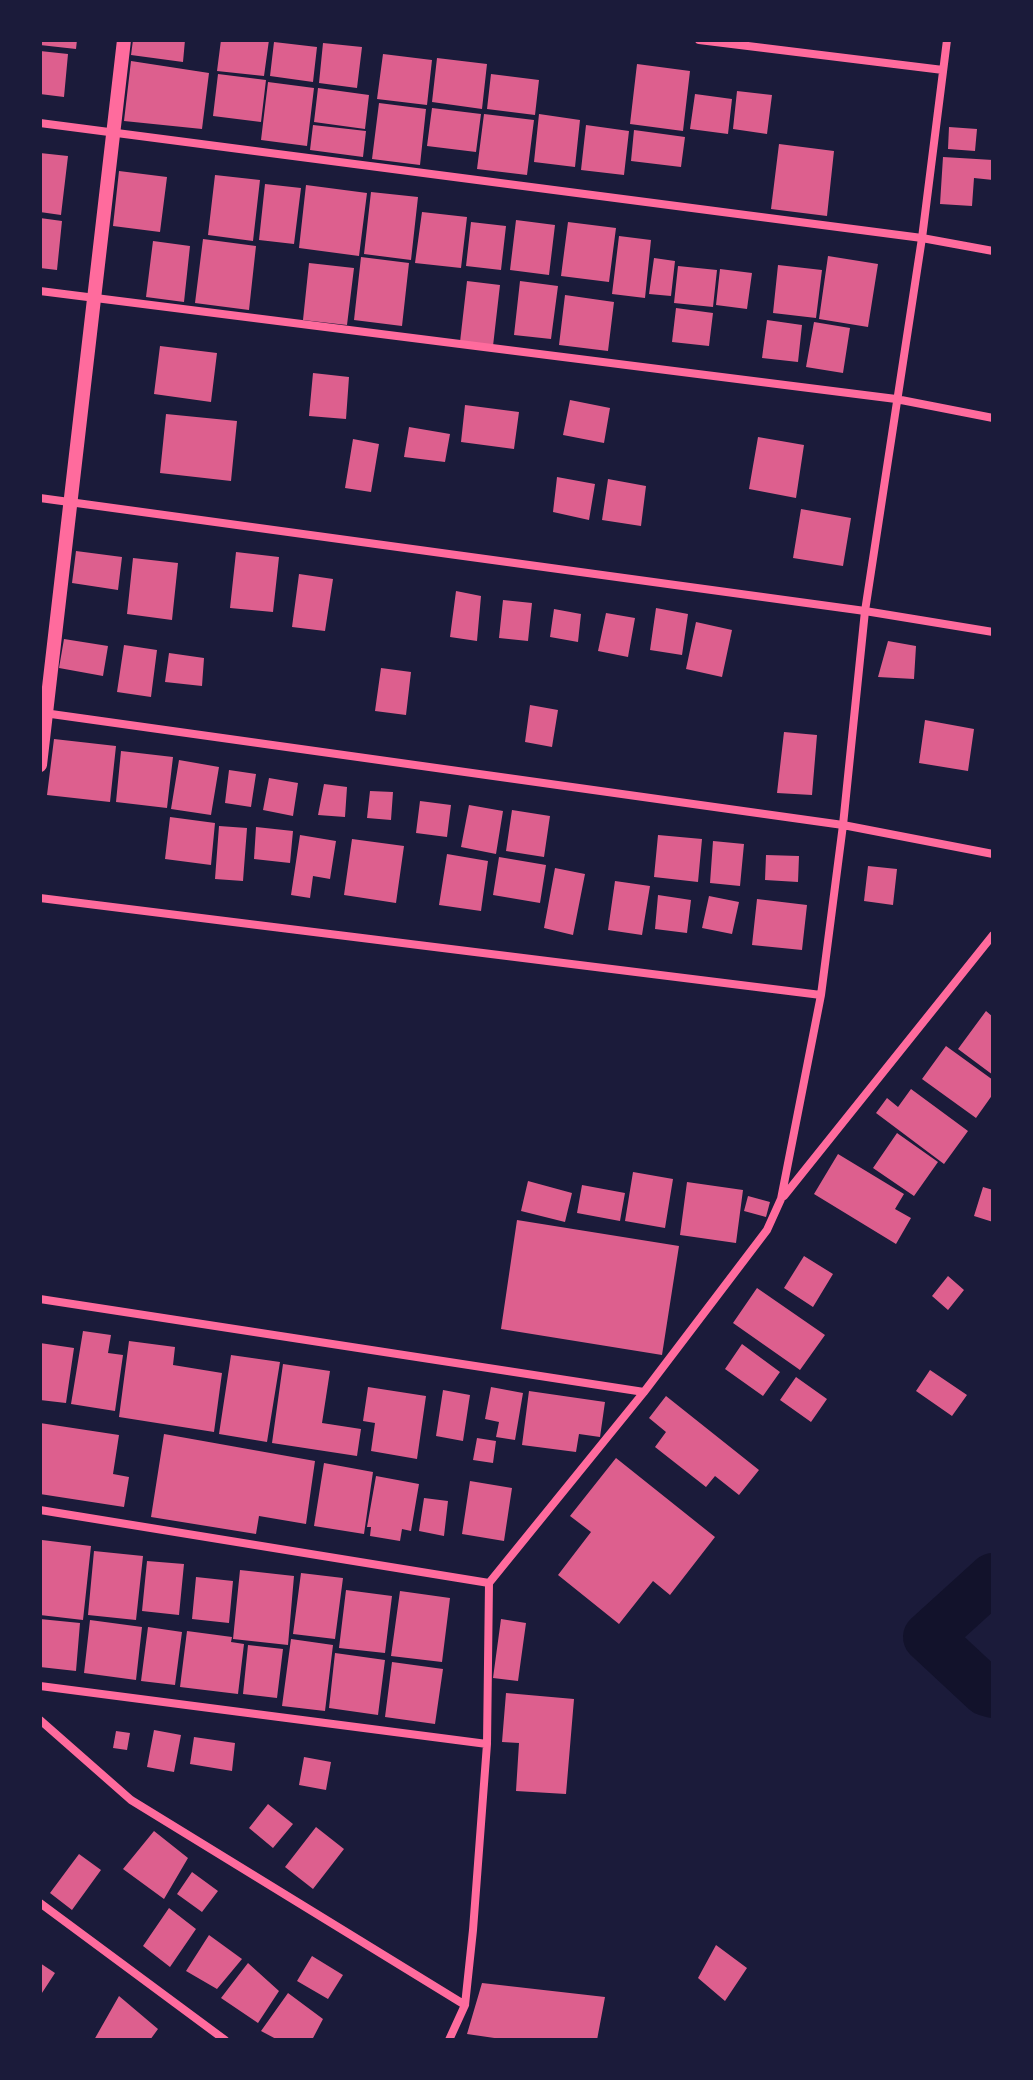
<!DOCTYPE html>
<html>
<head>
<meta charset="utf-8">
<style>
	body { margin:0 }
	#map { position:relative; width:1033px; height:2080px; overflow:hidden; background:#1b1b3a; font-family:Jost,sans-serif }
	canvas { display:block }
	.frame { position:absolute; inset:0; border:42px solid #1b1b3a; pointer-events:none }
</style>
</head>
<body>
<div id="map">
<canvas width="1033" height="2080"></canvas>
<div class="frame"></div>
</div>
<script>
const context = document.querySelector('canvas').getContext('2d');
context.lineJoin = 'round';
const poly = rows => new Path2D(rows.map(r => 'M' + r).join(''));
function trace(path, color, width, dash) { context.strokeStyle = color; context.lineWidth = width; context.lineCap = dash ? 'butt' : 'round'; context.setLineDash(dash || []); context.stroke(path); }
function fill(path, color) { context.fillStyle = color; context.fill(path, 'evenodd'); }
trace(poly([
	[993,1578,928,1637,986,1691,993,1693]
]), '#12122b', 50);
fill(poly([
	[40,40,77,40,76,49,40,45],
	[133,40,185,40,183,62,131,55],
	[221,40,269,40,264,76,217,71],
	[274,42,317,47,313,82,270,76],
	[323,43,362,47,357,88,319,83],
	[40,51,68,54,64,97,40,94],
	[383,54,432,60,427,105,377,99],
	[437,58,487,64,482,109,432,102],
	[131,61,209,73,202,129,124,121],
	[637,64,690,71,683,131,630,124],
	[218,74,266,80,261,122,213,116],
	[491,74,539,80,535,115,487,109],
	[268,82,314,88,307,146,261,140],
	[318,88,369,95,365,129,314,122],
	[737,91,772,95,767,134,733,129],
	[695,94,732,99,728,134,690,129],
	[379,103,426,109,420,165,372,159],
	[432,108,481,114,476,152,427,146],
	[484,114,534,120,527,175,477,169],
	[539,114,580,120,575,167,534,162],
	[313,125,366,131,363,157,310,150],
	[586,125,629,131,624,175,581,170],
	[949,127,977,129,975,151,948,149],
	[634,130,685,137,681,167,631,161],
	[779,144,834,151,827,216,771,209],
	[40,153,68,156,61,215,40,212],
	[943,157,993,160,993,180,974,178,972,206,940,204],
	[119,171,167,177,160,232,113,226],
	[215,175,260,180,253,241,208,235],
	[265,184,301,188,294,244,259,240],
	[306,185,367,193,359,256,299,248],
	[371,192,418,197,411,260,364,254],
	[422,212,467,217,461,268,415,263],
	[40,218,62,221,57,270,40,268],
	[516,220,555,225,549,275,510,270],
	[471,222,506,226,501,270,466,266],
	[568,222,616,228,609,282,561,276],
	[619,236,651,240,645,298,612,294],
	[203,239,256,246,249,310,195,303],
	[153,241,190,246,184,302,146,297],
	[828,256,878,264,868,327,819,319],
	[361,257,409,263,402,326,354,320],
	[654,258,675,261,671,296,649,294],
	[309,263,354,268,347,325,303,320],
	[778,265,822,270,816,318,773,313],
	[678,266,717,270,713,307,674,303],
	[720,269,752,273,747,309,716,305],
	[467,281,500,285,493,346,460,342],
	[520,281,558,286,551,339,514,335],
	[565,295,614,302,608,351,559,345],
	[676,308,713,313,709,346,672,342],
	[767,320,802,325,798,362,762,358],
	[814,322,850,328,843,373,806,367],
	[160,346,217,353,211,402,154,394],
	[313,373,349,377,346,419,309,416],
	[570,400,610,408,604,443,563,435],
	[465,405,519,412,514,449,461,442],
	[166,414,237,421,231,481,160,473],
	[409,427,450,434,445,462,404,457],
	[758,437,804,445,796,498,749,489],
	[353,439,379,444,371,492,345,488],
	[557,477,595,484,589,520,553,512],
	[608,479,646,486,641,526,602,520],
	[801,509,851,518,843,566,793,558],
	[76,551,122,557,118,590,72,583],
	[236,552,279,557,273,612,230,608],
	[133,558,178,563,172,620,127,614],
	[299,574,333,579,325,631,292,627],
	[456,591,481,596,477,641,450,637],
	[503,600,532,603,528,641,499,638],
	[656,608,688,614,682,655,650,650],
	[554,609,581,614,578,642,550,637],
	[606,613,635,618,628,657,598,651],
	[696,622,732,630,722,677,686,669],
	[64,639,108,646,103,676,59,668],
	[888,641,916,646,914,679,878,677],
	[124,645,157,650,151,697,117,692],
	[169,653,204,658,202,686,165,682],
	[381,668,411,672,406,715,375,711],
	[530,705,558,710,552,747,525,742],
	[925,720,974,729,968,771,919,763],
	[784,732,817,735,812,795,777,793],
	[54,739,116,746,110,802,47,795],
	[121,751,173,757,167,808,116,802],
	[179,760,219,767,211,815,171,809],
	[229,770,256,774,251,807,225,803],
	[269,778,298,783,293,816,263,810],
	[324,784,347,787,345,817,318,815],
	[370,791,393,792,391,820,367,818],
	[420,801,451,805,447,837,416,833],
	[469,805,503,811,496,854,461,847],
	[512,810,550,816,544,857,506,851],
	[170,817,215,823,211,865,165,859],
	[219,826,247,828,243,881,215,879],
	[256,827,293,831,290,863,254,859],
	[300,835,336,841,330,879,313,876,310,898,291,895],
	[658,835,702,839,698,882,654,877],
	[352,839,404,846,396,903,344,895],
	[713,841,744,844,740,886,710,883],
	[447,854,488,861,481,911,439,905],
	[766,855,799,856,798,882,765,880],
	[499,857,546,865,540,903,493,895],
	[868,866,897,869,893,905,864,901],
	[555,868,585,874,573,935,544,928],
	[615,881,650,886,642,935,608,930],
	[658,895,691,900,687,933,655,929],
	[709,896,739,902,732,934,702,928],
	[757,899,807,905,802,950,752,945],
	[986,1011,993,1017,993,1075,958,1049],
	[946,1046,993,1080,993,1094,976,1118,922,1079],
	[911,1089,968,1131,944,1164,876,1113,887,1098,898,1107],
	[897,1133,938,1162,914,1196,873,1168],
	[838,1154,904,1194,895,1209,911,1218,896,1244,814,1194],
	[633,1172,673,1179,665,1228,625,1221],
	[528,1181,572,1193,565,1222,521,1211],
	[687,1182,743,1190,736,1243,680,1235],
	[582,1185,625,1193,620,1221,577,1213],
	[983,1187,993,1190,993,1222,974,1216],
	[748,1196,770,1202,766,1217,744,1211],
	[517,1220,679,1246,662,1355,501,1329],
	[804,1256,833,1274,813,1307,784,1288],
	[948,1276,964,1290,948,1310,932,1296],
	[757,1288,825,1335,800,1370,733,1323],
	[83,1331,111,1335,108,1353,123,1355,115,1411,71,1404],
	[129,1341,175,1347,173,1365,222,1373,214,1432,119,1417],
	[40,1343,74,1348,66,1403,40,1400],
	[742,1344,780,1372,763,1396,725,1369],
	[231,1355,280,1362,267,1442,219,1434],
	[283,1364,330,1371,322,1423,361,1429,357,1456,272,1443],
	[930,1370,967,1395,952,1416,916,1391],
	[796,1377,827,1399,811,1422,780,1400],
	[368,1387,426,1396,417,1459,371,1451,375,1423,363,1421],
	[491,1387,523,1393,515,1440,496,1437,499,1422,485,1419],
	[443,1390,470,1395,463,1441,436,1436],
	[529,1391,605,1402,600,1437,579,1434,576,1452,522,1445],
	[666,1396,759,1470,739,1495,715,1476,706,1487,655,1447,666,1432,649,1418],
	[40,1423,119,1435,113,1474,129,1477,124,1507,40,1494],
	[164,1434,315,1461,306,1524,259,1516,256,1534,151,1517],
	[477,1438,496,1441,493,1463,473,1460],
	[616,1458,715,1537,670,1595,653,1581,619,1624,558,1575,591,1532,570,1516],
	[324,1463,373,1472,364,1534,314,1526],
	[376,1476,419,1484,411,1531,402,1529,400,1541,370,1536,371,1527,367,1527],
	[470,1481,512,1488,504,1541,462,1534],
	[424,1498,448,1501,444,1536,419,1531],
	[42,1540,91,1546,83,1620,40,1615],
	[94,1551,143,1556,136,1620,88,1615],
	[147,1561,184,1564,179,1615,142,1611],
	[240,1570,294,1576,288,1645,233,1639],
	[301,1573,343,1578,335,1639,293,1634],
	[196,1577,233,1581,229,1623,192,1619],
	[346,1590,392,1596,385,1653,339,1648],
	[400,1591,450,1598,442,1662,391,1656],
	[40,1619,80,1623,76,1671,40,1667],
	[501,1619,526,1623,518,1681,493,1678],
	[90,1620,142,1627,136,1680,84,1673],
	[148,1627,182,1632,175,1685,141,1681],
	[187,1631,232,1637,231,1642,244,1644,238,1694,180,1687],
	[291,1639,333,1645,325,1711,282,1706],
	[248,1645,283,1649,277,1698,243,1694],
	[335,1653,385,1660,378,1715,329,1708],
	[392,1662,443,1669,435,1724,385,1717],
	[506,1693,574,1699,566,1794,516,1791,519,1743,502,1742],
	[154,1730,181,1735,174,1772,147,1767],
	[116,1731,130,1733,127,1750,113,1748],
	[194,1737,235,1743,232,1771,190,1764],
	[304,1757,331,1762,326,1790,299,1785],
	[268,1804,293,1824,273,1848,249,1828],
	[316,1827,344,1849,313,1889,285,1867],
	[154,1831,188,1858,164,1899,123,1869],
	[79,1854,101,1870,72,1910,50,1893],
	[192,1872,218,1891,202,1912,177,1894],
	[169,1908,196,1929,170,1967,143,1946],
	[209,1935,242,1959,217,1989,186,1971],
	[716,1945,747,1968,725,2001,698,1978],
	[312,1956,343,1975,328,1999,297,1981],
	[40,1963,55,1973,40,1996],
	[248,1963,279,1991,258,2023,221,1998],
	[482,1983,605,1997,597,2040,508,2040,467,2034],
	[288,1993,323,2019,312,2040,278,2040,261,2031],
	[119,1996,158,2029,150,2040,94,2040]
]), '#dd5f8e');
trace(poly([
	[699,40,943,70],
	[40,123,922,238,993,251],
	[40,291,896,399,993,418],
	[40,498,865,611,993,632],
	[44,713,843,825,993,854],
	[40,898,821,995],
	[784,1196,993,935],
	[40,1299,644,1392],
	[40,1510,489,1583],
	[40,1686,487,1744],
	[40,1720,131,1800,465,2005],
	[40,1903,225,2040],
	[449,2040,465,2005,473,1930,487,1744,489,1583,644,1392,767,1230,781,1199,821,995,843,825,865,611,922,238,947,40]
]), '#ff6b9d', 8);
trace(poly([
	[40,765,124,40]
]), '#ff6b9d', 14);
</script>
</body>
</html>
